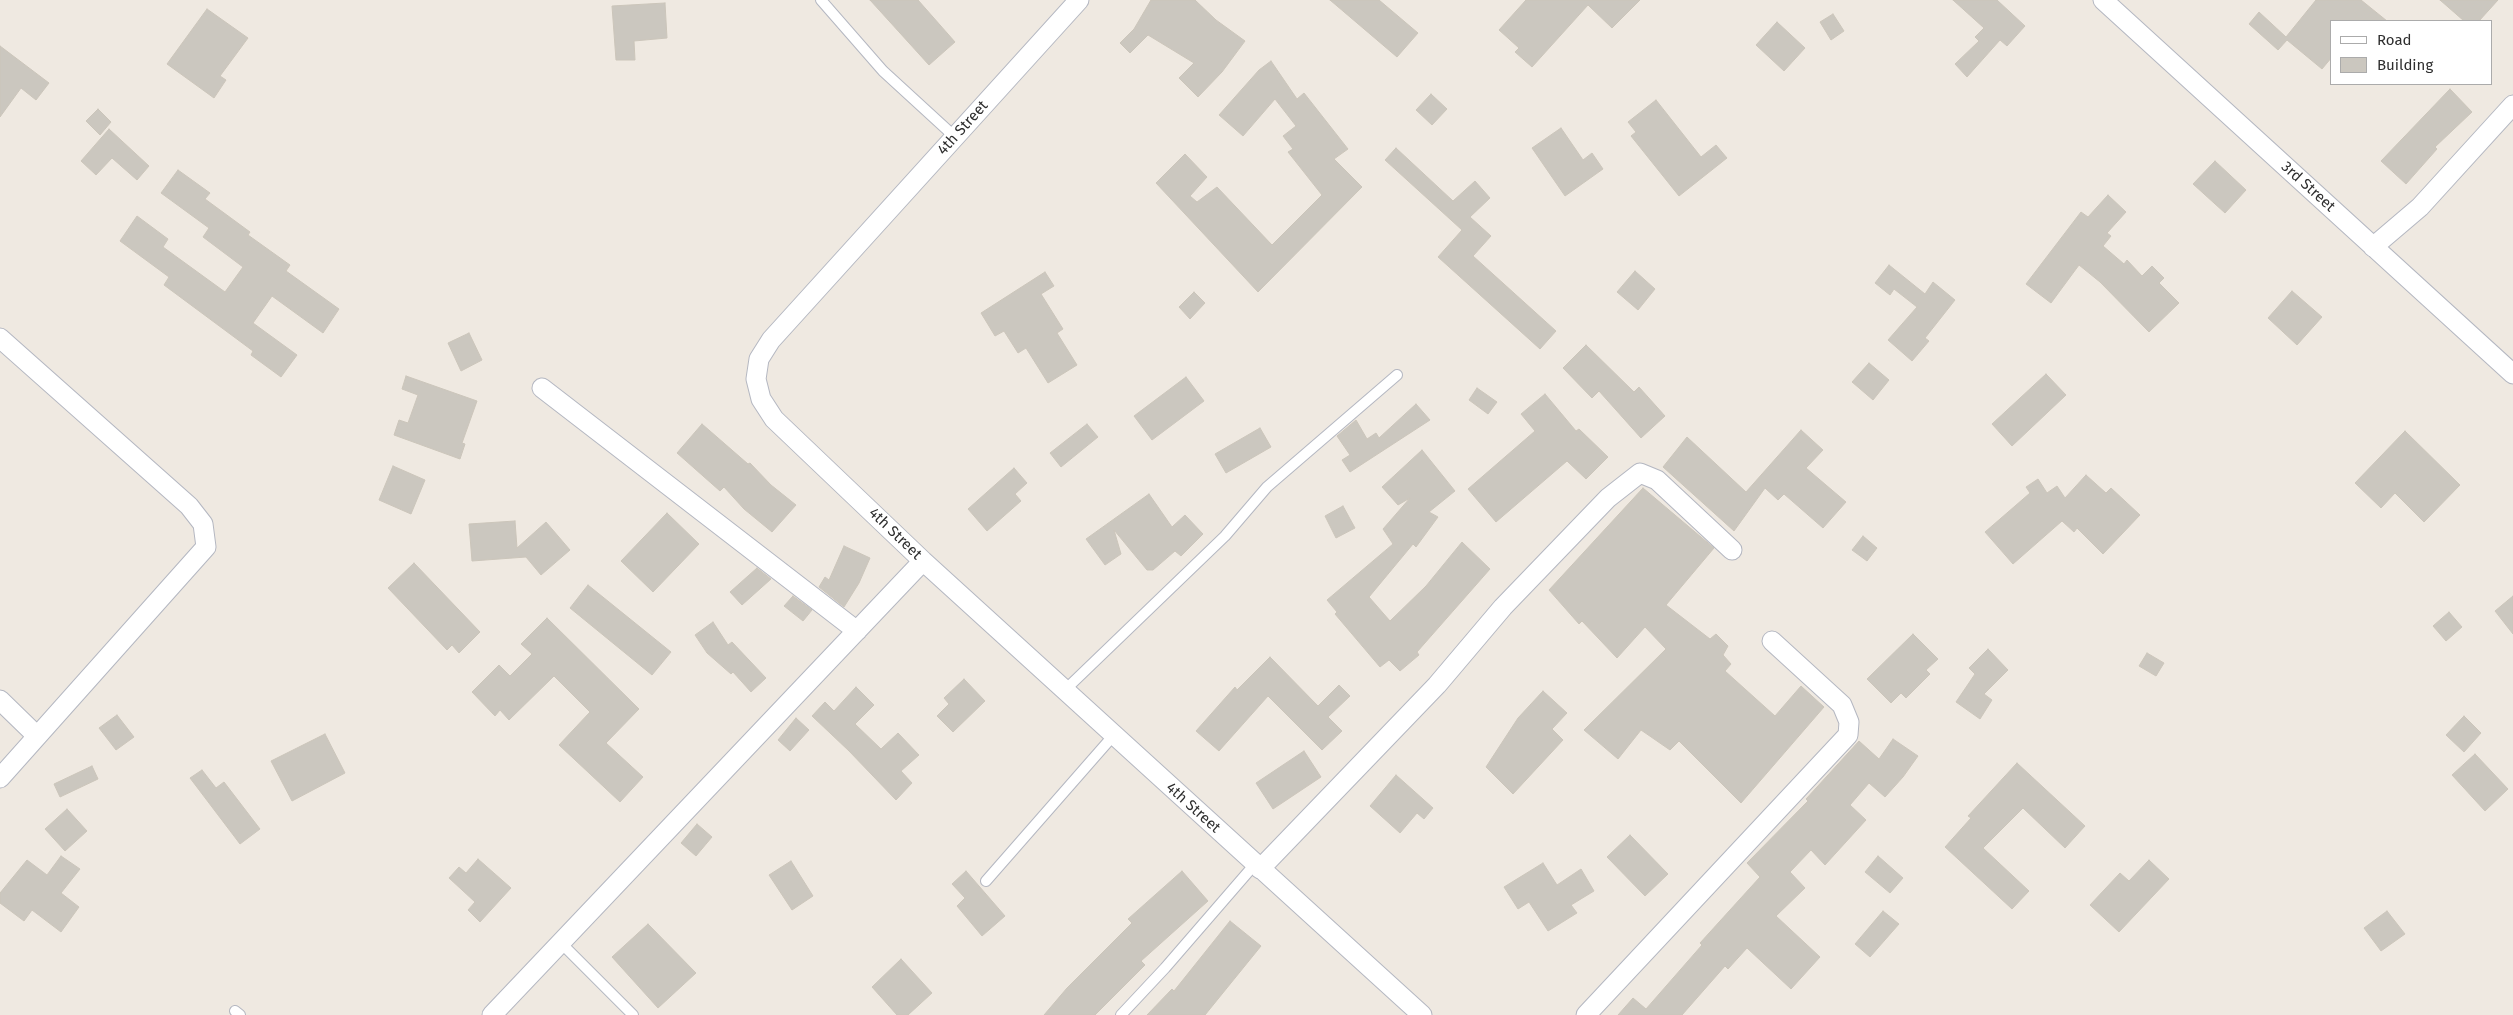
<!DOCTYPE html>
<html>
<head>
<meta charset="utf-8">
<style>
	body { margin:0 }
	#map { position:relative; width:2513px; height:1015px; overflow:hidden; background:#efe9e1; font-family:"Fira Sans",sans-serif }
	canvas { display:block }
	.legend { position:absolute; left:2330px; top:20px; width:162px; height:65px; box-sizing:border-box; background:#fff; border:1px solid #ababab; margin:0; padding:6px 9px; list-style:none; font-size:15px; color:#2e2e2e }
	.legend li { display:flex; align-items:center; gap:10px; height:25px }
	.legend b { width:25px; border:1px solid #ababab }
</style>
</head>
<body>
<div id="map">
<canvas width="2513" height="1015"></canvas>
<ul class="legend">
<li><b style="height:6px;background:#fff"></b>Road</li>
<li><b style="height:14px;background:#cbc7bf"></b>Building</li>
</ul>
</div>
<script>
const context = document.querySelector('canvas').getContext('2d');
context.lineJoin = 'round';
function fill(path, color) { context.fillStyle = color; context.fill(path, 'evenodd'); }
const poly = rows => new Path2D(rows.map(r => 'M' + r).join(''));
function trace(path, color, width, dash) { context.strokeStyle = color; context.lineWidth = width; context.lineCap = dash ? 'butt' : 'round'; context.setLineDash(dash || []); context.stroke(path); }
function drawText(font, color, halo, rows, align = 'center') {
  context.font = font + ' "Fira Sans",sans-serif'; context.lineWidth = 4; context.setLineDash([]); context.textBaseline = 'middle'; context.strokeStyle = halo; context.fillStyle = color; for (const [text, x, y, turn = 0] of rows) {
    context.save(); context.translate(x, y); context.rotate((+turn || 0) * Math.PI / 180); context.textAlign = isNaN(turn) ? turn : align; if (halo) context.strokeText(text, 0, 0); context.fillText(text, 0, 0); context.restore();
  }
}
const building = poly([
	[870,0,918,0,955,42,929,65,870,0],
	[1151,0,1195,0,1216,20,1245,41,1222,72,1198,97,1179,78,1194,63,1148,35,1130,53,1120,43,1134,29,1151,0],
	[1330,0,1379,0,1418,33,1397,57,1330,0],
	[1526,0,1640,0,1612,28,1588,5,1532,67,1515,52,1519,48,1499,30,1526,0],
	[1953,0,1997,0,2025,26,2007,46,2000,40,1967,77,1955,64,1979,41,1975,37,1984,28,1953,0],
	[2316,0,2361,0,2387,21,2332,21,2332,57,2322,69,2287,40,2278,50,2249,24,2259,12,2286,37,2316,0],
	[2440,0,2498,0,2479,21,2464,21,2440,0],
	[665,3,667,38,634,41,635,60,616,60,612,6,665,3],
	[207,9,248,38,220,76,226,80,214,98,167,64,207,9],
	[1833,14,1844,31,1831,40,1820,22,1833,14],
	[1777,22,1805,48,1784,71,1756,45,1777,22],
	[0,46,49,83,36,100,21,88,0,117,0,46],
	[1271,61,1297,99,1304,93,1348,149,1334,159,1362,187,1258,292,1156,183,1185,154,1207,177,1190,196,1197,202,1217,187,1272,245,1322,195,1288,152,1293,149,1283,136,1296,126,1275,99,1243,136,1219,115,1259,70,1271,61],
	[2450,89,2472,112,2435,147,2437,149,2406,184,2381,161,2450,89],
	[1431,94,1447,109,1432,125,1416,110,1431,94],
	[1656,100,1701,157,1716,145,1727,158,1679,196,1631,136,1636,132,1628,122,1656,100],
	[98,109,111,122,100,135,86,121,98,109],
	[1561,128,1583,160,1592,153,1603,169,1565,196,1532,148,1561,128],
	[109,129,149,166,137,180,112,158,96,175,81,161,109,129],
	[1396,148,1453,201,1475,181,1490,198,1470,217,1491,236,1473,256,1556,331,1540,349,1438,257,1462,230,1385,160,1396,148],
	[2215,161,2246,190,2225,213,2193,184,2215,161],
	[178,170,210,193,205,199,250,232,248,235,290,265,286,271,339,309,323,333,272,296,253,323,297,355,281,377,251,355,253,351,164,285,169,277,120,241,137,216,168,239,163,247,225,292,243,267,203,237,209,228,161,193,178,170],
	[2108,195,2126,212,2107,233,2111,236,2103,246,2124,264,2127,260,2142,276,2152,266,2164,278,2159,283,2179,303,2149,332,2100,282,2079,265,2051,303,2026,284,2081,212,2088,217,2108,195],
	[1889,265,1925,294,1933,282,1955,300,1925,338,1929,341,1912,361,1888,340,1917,307,1894,289,1890,295,1875,283,1889,265],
	[1635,271,1655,289,1638,310,1617,292,1635,271],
	[1045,272,1054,286,1041,294,1063,329,1057,333,1077,365,1048,383,1026,348,1018,353,1004,331,995,336,981,313,1045,272],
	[2292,291,2322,317,2297,345,2268,318,2292,291],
	[1194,292,1205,303,1190,319,1179,307,1194,292],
	[469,333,482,360,461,371,448,343,469,333],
	[1586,345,1634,392,1639,387,1665,416,1641,438,1599,391,1592,398,1563,368,1586,345],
	[1869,363,1889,380,1873,400,1852,382,1869,363],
	[2046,374,2066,395,2012,446,1992,424,2046,374],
	[406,376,477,401,462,443,465,444,460,459,394,435,399,420,408,423,418,395,402,389,406,376],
	[1186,377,1204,401,1152,440,1134,416,1186,377],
	[1477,388,1497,402,1488,414,1469,400,1477,388],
	[1545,394,1576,431,1579,429,1608,457,1586,479,1567,461,1496,522,1468,489,1535,431,1521,414,1545,394],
	[1416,404,1430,420,1350,472,1342,460,1350,455,1337,436,1356,420,1367,439,1376,433,1379,438,1416,404],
	[702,424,748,464,750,463,771,485,796,505,772,532,744,509,724,487,720,491,677,453,702,424],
	[1087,424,1098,437,1061,467,1050,453,1087,424],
	[1260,428,1271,447,1226,473,1215,454,1260,428],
	[1801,430,1823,450,1806,468,1846,502,1823,528,1784,494,1778,500,1765,488,1734,531,1663,467,1687,437,1746,492,1801,430],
	[2405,431,2460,485,2424,522,2395,493,2381,508,2355,483,2405,431],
	[1422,450,1455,491,1429,512,1438,517,1416,547,1413,544,1369,597,1390,621,1426,586,1462,542,1490,569,1417,652,1419,655,1400,671,1389,660,1380,667,1335,614,1337,612,1327,600,1393,544,1383,529,1410,498,1398,505,1382,487,1422,450],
	[393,466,425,480,411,514,379,500,393,466],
	[1014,468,1027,483,1015,494,1021,501,987,531,968,509,1014,468],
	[2086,475,2106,493,2111,488,2140,515,2103,554,2077,528,2074,532,2062,521,2013,564,1985,532,2030,493,2026,487,2038,479,2047,493,2057,486,2065,498,2086,475],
	[1643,488,1714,548,1666,605,1710,639,1716,634,1728,646,1723,655,1731,664,1725,671,1775,716,1801,686,1824,707,1741,803,1679,741,1670,750,1641,730,1618,759,1584,730,1666,649,1645,627,1617,658,1582,621,1579,624,1549,590,1643,488],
	[1149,494,1172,527,1185,515,1203,534,1181,556,1175,551,1153,570,1147,570,1114,530,1121,554,1105,565,1086,539,1149,494],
	[1343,506,1355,528,1336,538,1325,516,1343,506],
	[667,513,699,544,653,592,621,561,667,513],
	[515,521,517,548,546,522,570,550,541,575,526,557,472,561,469,524,515,521],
	[1863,536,1877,548,1867,561,1852,550,1863,536],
	[844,546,870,558,859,583,844,607,819,587,825,577,829,580,844,546],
	[414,563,480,632,459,653,452,645,447,650,388,588,414,563],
	[757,568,771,579,742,605,730,592,757,568],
	[588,585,671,652,652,675,570,608,588,585],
	[793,596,812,610,803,621,784,606,793,596],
	[2513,596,2513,634,2495,611,2513,596],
	[2449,612,2462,627,2446,641,2433,626,2449,612],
	[547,618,639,709,606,743,643,777,620,802,559,745,590,712,554,676,509,720,500,710,495,716,472,692,499,665,510,676,532,654,521,644,547,618],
	[713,622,728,645,732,642,766,678,751,692,733,672,731,674,707,653,695,635,713,622],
	[1913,634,1938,659,1926,670,1930,674,1906,698,1901,693,1891,703,1867,679,1913,634],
	[1988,649,2008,670,1984,694,1992,700,1980,719,1956,702,1975,674,1969,668,1988,649],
	[2147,653,2164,663,2156,676,2139,666,2147,653],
	[1270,657,1318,706,1339,685,1350,696,1328,717,1342,731,1322,750,1268,696,1219,751,1196,731,1235,687,1237,690,1270,657],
	[964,679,985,701,953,732,937,716,949,704,944,698,964,679],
	[856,687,874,705,855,724,881,749,898,733,919,755,901,771,912,783,896,800,849,751,812,716,825,702,834,711,856,687],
	[1543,691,1567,713,1552,729,1563,740,1513,794,1486,767,1518,718,1543,691],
	[117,715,134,737,116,750,99,728,117,715],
	[2464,716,2481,733,2464,752,2446,735,2464,716],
	[796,718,809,730,790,751,778,740,796,718],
	[325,734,345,773,292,801,271,761,325,734],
	[1893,739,1918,756,1903,777,1885,797,1869,783,1850,805,1866,820,1825,865,1811,850,1790,872,1805,888,1776,916,1820,957,1791,989,1747,948,1728,969,1725,966,1682,1015,1618,1015,1633,998,1646,1009,1702,945,1700,943,1760,877,1747,863,1808,801,1806,799,1859,741,1879,759,1893,739],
	[1304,751,1321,777,1273,809,1256,783,1304,751],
	[2475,754,2508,789,2485,811,2452,775,2475,754],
	[2017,763,2085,826,2065,848,2023,808,1983,848,2029,891,2012,909,1945,847,1971,818,1968,816,2017,763],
	[92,766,98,779,60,797,54,784,92,766],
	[202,770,216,788,224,782,260,829,240,844,190,778,202,770],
	[1396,775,1433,808,1424,819,1417,813,1400,833,1370,806,1396,775],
	[67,809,87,831,65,851,45,829,67,809],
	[697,824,712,837,696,856,681,843,697,824],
	[1630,835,1668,874,1645,896,1607,857,1630,835],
	[61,856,80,869,61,893,79,907,61,932,32,910,24,921,0,903,0,893,27,860,47,875,61,856],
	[1878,856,1903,878,1890,893,1865,872,1878,856],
	[478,859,511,888,480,922,468,910,475,902,449,878,459,867,466,873,478,859],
	[2149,860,2169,879,2119,932,2090,905,2120,873,2129,881,2149,860],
	[791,861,813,896,792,910,769,875,791,861],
	[1543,863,1557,885,1581,869,1594,891,1571,905,1577,913,1548,931,1529,902,1518,909,1504,887,1543,863],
	[966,871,1005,916,982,936,957,906,965,898,952,884,966,871],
	[1182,871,1208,901,1141,961,1145,965,1095,1015,1044,1015,1067,988,1132,923,1128,919,1182,871],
	[1883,911,1899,924,1870,957,1855,944,1883,911],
	[2387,911,2405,934,2381,951,2364,928,2387,911],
	[1230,921,1261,946,1205,1015,1147,1015,1172,989,1174,991,1230,921],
	[648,924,696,973,658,1008,612,957,648,924],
	[901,959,932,993,908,1015,897,1015,872,987,901,959]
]);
fill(building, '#cbc7bf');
trace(building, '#cbc5ba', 1);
const lane = poly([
	[821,0,883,71,955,137],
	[1065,690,1225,536,1267,487,1397,375],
	[986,881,1113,736],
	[561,943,633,1015],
	[235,1011,240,1015],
	[1121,1015,1165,968,1255,864]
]);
const street = poly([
	[1079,0,771,340,759,359,756,379,761,399,774,419,923,561,1422,1015],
	[2103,0,2513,374],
	[2373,247,2420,207,2513,105],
	[0,338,189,506,203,524,206,547,0,778],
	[542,388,857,631],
	[0,700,37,736],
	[1260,869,1437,685,1503,607,1608,498,1640,473,1657,480,1732,550],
	[492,1015,923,561],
	[1586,1015,1848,735,1849,722,1842,705,1772,641]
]);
trace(lane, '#b4b7c1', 12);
trace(street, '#b4b7c1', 21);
trace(lane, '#fff', 10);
trace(street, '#fff', 19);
drawText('15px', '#2e2e2e', '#fff', [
	["4th Street",963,128,-48],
	["3rd Street",2308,187,42],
	["4th Street",895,534,44],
	["4th Street",1193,808,42]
]);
</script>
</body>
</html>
